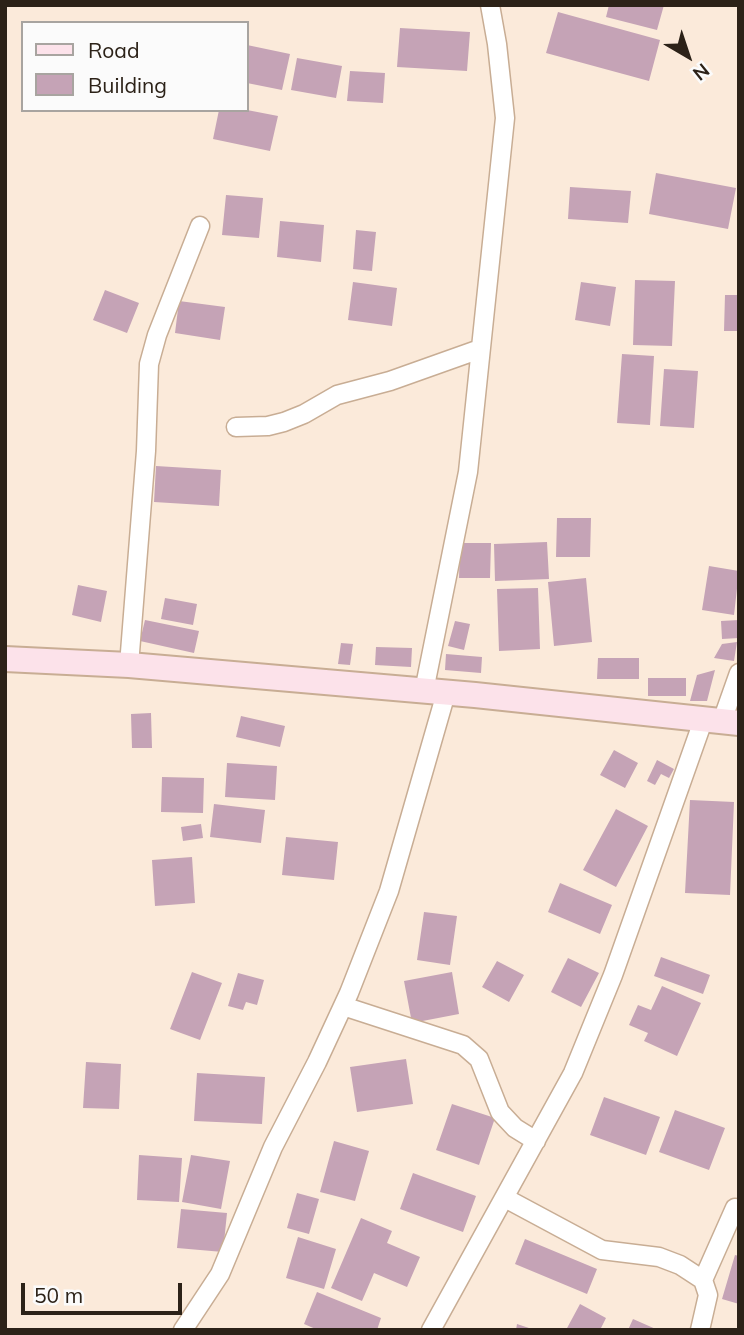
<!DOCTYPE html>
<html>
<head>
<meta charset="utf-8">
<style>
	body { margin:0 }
	#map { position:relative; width:744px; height:1335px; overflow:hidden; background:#fbeada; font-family:Mulish,sans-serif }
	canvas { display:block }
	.frame { position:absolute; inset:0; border:7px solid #2c2218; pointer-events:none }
	.legend { position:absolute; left:21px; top:21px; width:228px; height:91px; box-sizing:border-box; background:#fbfbfb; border:2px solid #a8a4a0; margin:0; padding:9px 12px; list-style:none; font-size:21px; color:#2c2218 }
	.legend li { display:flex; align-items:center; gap:14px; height:35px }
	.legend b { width:35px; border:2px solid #a8a4a0 }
	.north { position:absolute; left:653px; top:21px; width:70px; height:70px; -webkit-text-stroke:5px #fbfbfb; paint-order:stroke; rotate:141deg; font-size:19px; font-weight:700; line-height:28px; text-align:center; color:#2c2218 }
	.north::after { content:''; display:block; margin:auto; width:24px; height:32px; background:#2c2218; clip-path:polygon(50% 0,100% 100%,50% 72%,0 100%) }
	.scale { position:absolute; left:21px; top:1283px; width:161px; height:32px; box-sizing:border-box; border:4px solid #2c2218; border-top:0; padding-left:9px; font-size:21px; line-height:24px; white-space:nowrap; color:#2c2218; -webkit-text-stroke:5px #fbfbfb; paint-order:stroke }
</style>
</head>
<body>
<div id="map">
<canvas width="744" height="1335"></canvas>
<div class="frame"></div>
<ul class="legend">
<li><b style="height:9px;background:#fce2ea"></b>Road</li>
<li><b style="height:19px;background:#c5a3b6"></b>Building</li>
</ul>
<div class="north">N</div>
<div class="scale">50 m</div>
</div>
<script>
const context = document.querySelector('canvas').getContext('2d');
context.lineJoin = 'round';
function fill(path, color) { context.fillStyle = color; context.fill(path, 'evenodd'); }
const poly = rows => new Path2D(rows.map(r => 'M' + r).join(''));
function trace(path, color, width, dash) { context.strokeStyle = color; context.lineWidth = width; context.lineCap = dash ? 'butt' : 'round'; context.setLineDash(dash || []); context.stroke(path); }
fill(poly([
	[609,5,664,5,657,30,606,17],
	[558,12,660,40,649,81,546,53],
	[400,28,470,32,467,71,397,67],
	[247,45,290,54,282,90,247,83],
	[297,58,342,66,336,98,291,90],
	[350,71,385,73,383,103,347,101],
	[219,110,247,110,278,116,270,151,213,139],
	[656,173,736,188,728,229,649,214],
	[570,187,631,191,628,223,568,219],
	[226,195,263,198,259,238,222,235],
	[280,221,324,225,321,262,277,257],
	[356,230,376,232,372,271,353,269],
	[635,280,675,281,672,346,633,345],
	[353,282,397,288,392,326,348,320],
	[581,282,616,287,610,326,575,320],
	[105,290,139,303,127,333,93,320],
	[725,295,739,295,739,331,724,331],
	[179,301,225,307,220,340,175,333],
	[622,354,654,356,650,425,617,423],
	[664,369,698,371,694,428,660,426],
	[156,466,221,470,219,506,154,502],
	[557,518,591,518,590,557,556,557],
	[547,542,549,579,495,581,494,544],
	[460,543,491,543,490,578,459,578],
	[709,566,739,571,734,615,702,610],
	[586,578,592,642,554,646,548,582],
	[78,585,107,591,101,622,72,615],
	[538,588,540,649,499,651,497,589],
	[165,598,197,604,193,625,161,619],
	[145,620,199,631,194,653,140,641],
	[739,620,739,638,722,639,721,621],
	[455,621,470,624,464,650,448,646],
	[737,642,734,661,714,658,722,644],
	[341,643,353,644,350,665,338,664],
	[376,647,412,648,411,667,375,665],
	[446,654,482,657,481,673,445,670],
	[598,658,639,658,639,679,597,679],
	[715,670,707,701,690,701,697,675],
	[648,678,686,678,686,696,648,696],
	[151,713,152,748,132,748,131,714],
	[241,716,285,726,280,747,236,737],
	[614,750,638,763,625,788,600,775],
	[657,760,674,769,669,778,661,774,655,785,647,781],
	[227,763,277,766,275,800,225,797],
	[162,777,204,778,203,813,161,812],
	[690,800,734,802,730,895,685,893],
	[214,804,265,810,261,843,210,837],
	[616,809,648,826,616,887,583,870],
	[201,824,203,838,183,841,181,827],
	[286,837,338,842,334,880,282,875],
	[192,857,195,903,155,906,152,860],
	[560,883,612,905,600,934,548,912],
	[424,912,457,916,450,965,417,960],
	[661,957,710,975,703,994,654,976],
	[568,958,599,973,581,1007,551,992],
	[497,961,524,975,509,1002,482,987],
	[192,972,222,983,200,1040,170,1029],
	[452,972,459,1014,412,1023,404,981],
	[238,973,264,980,257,1005,246,1002,243,1010,228,1006],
	[662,986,701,1003,677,1056,644,1041,648,1033,629,1025,638,1005,651,1010],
	[406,1059,413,1104,357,1112,350,1067],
	[86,1062,121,1064,119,1109,83,1108],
	[197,1073,265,1077,262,1124,194,1121],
	[604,1097,660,1117,646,1155,590,1135],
	[452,1104,495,1118,479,1165,436,1150],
	[675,1110,725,1128,709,1170,659,1152],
	[334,1141,369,1151,355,1201,320,1192],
	[139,1155,182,1158,179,1202,137,1200],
	[191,1155,230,1161,221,1209,182,1202],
	[413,1173,476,1196,463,1232,400,1209],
	[297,1193,319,1199,309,1234,287,1228],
	[181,1209,227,1213,223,1252,177,1248],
	[361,1218,392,1231,387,1243,420,1257,407,1287,374,1273,362,1301,331,1288],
	[298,1237,336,1249,324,1289,286,1278],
	[525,1239,597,1269,587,1294,515,1264],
	[735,1255,739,1256,739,1304,722,1299],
	[317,1292,381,1318,377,1330,318,1330,304,1324],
	[580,1304,606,1318,600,1330,566,1330],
	[633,1319,658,1330,628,1330],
	[517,1324,532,1329,532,1330,516,1330]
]), '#c5a3b6');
const street = poly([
	[236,427,268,426,284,422,304,414,337,395,390,381,480,349],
	[129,665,146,451,149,364,157,335,200,226],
	[424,691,468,472,505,118,497,44,490,5],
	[722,721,739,673],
	[343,1006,463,1045,479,1059,500,1112,515,1128,536,1141],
	[505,1198,602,1250,659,1257,680,1265,703,1280,708,1295,700,1330],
	[703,1280,735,1208,739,1209],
	[183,1330,220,1274,273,1147,317,1062,349,993,389,891,446,693],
	[431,1330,573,1073,613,975,704,718]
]);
const secondary = poly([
	[5,659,129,665,475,695,739,723]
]);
trace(street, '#c8ad94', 21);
trace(secondary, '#c8ad94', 28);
trace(street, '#fff', 18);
trace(secondary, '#fce2ea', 24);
</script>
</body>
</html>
